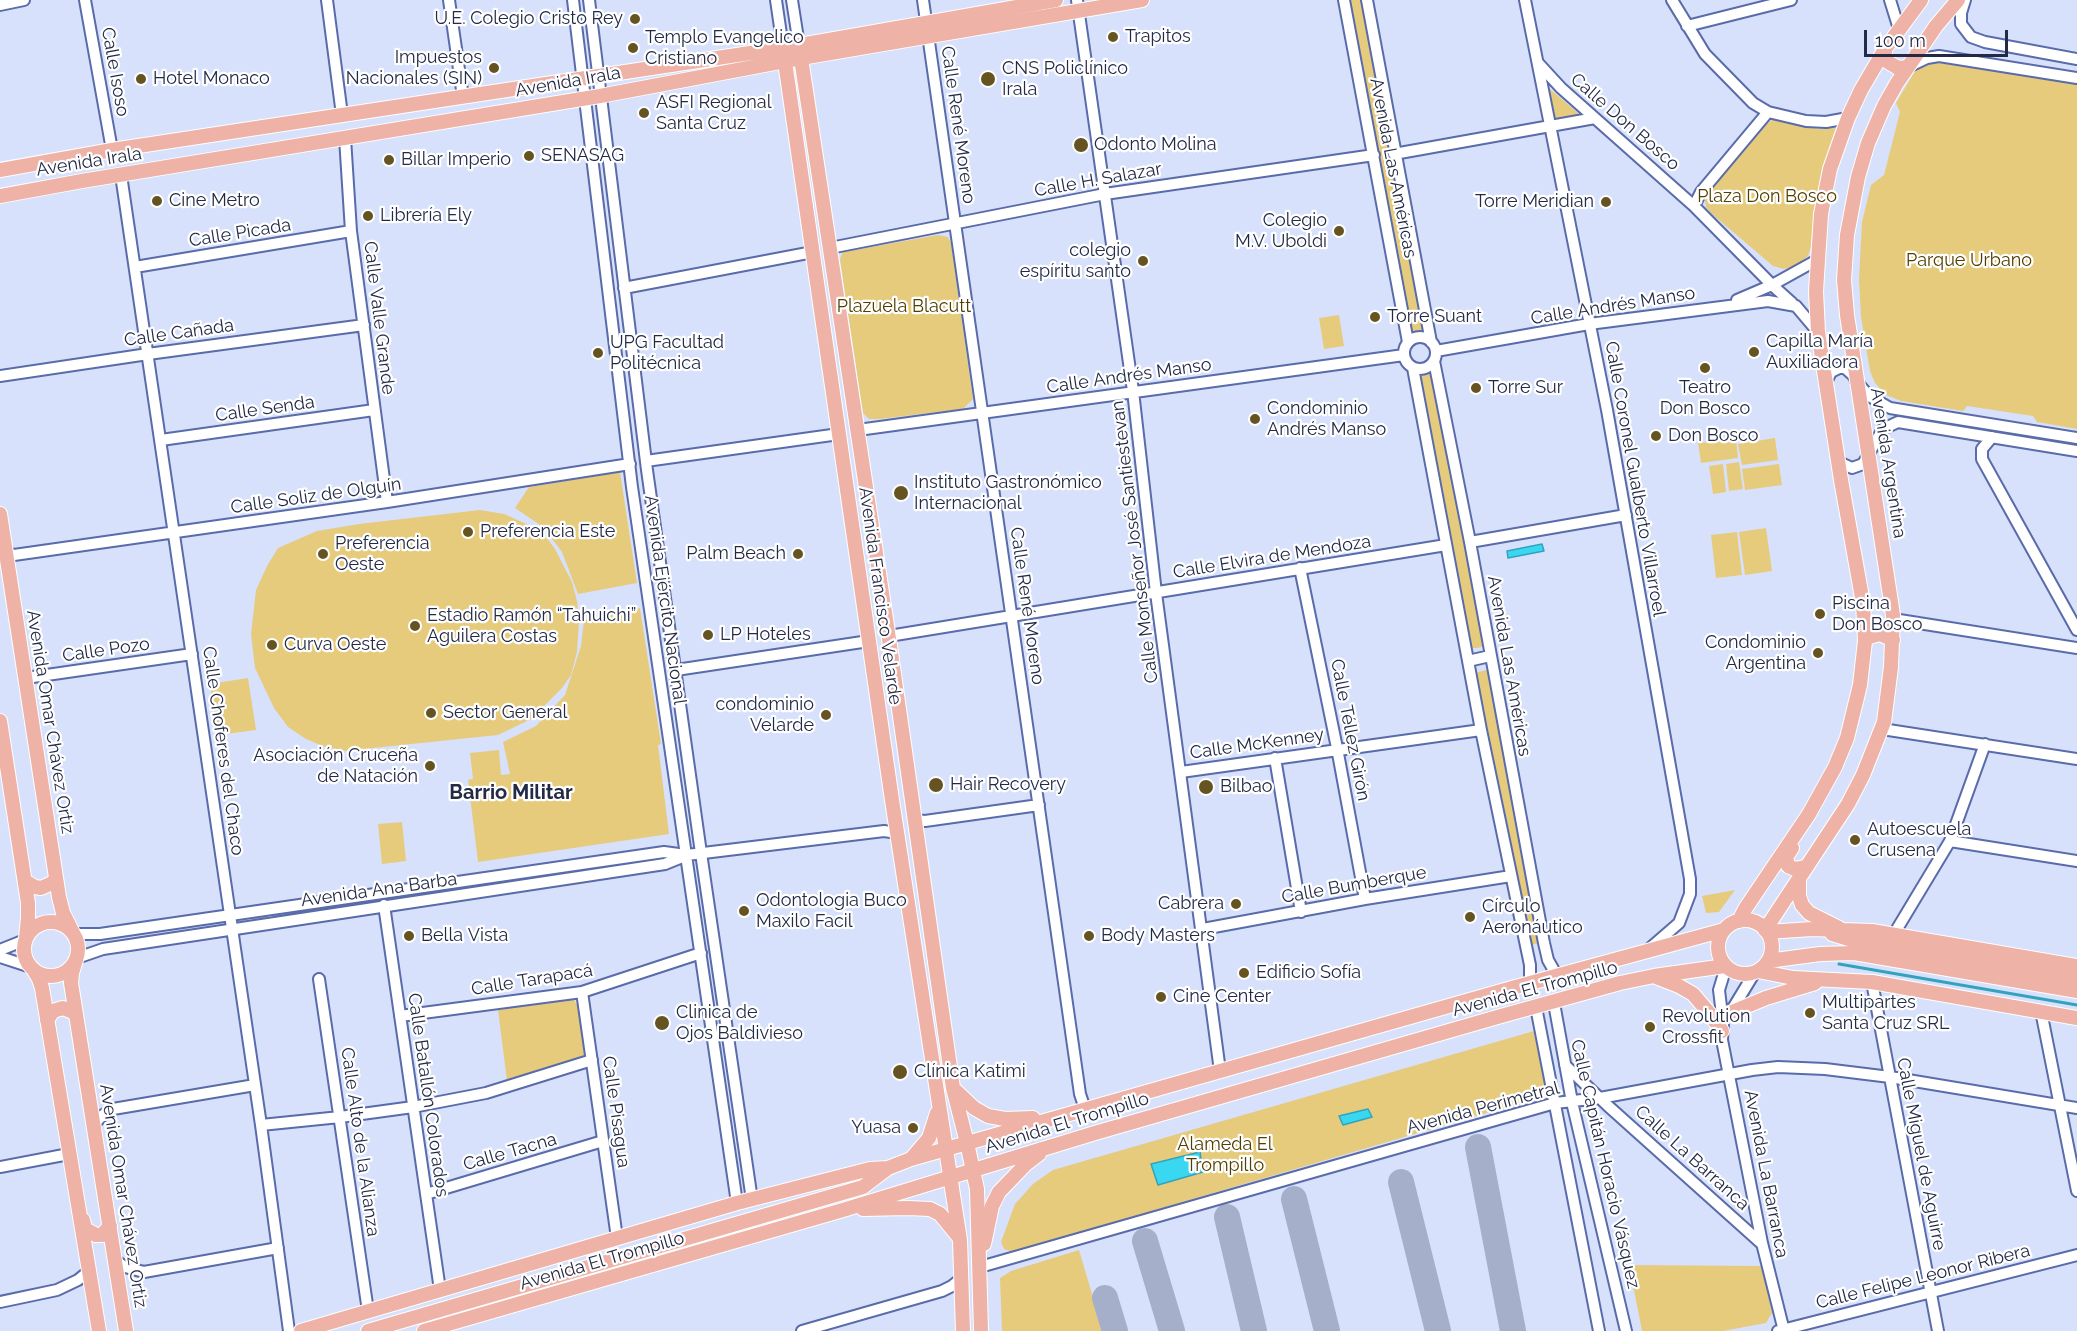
<!DOCTYPE html>
<html>
<head>
<meta charset="utf-8">
<style>
	body { margin:0 }
	#map { position:relative; width:2077px; height:1331px; overflow:hidden; background:#d7e1fc; font-family:Raleway,sans-serif }
	canvas { display:block }
	.scale { position:absolute; left:1864px; top:30px; width:144px; height:27px; box-sizing:border-box; border:3px solid #232a45; border-top:0; padding-left:8px; font-size:18px; line-height:21px; white-space:nowrap; color:#232a45; -webkit-text-stroke:4px #fff; paint-order:stroke }
</style>
</head>
<body>
<div id="map">
<canvas width="2077" height="1331"></canvas>
<div class="scale">100 m</div>
</div>
<script>
const context = document.querySelector('canvas').getContext('2d');
context.lineJoin = 'round';
function fill(path, color) { context.fillStyle = color; context.fill(path, 'evenodd'); }
const poly = rows => new Path2D(rows.map(r => 'M' + r).join(''));
function trace(path, color, width, dash) { context.strokeStyle = color; context.lineWidth = width; context.lineCap = dash ? 'butt' : 'round'; context.setLineDash(dash || []); context.stroke(path); }
function drawText(font, color, halo, rows, align = 'center') {
  context.font = font + ' Raleway,sans-serif'; context.lineWidth = 4.5; context.setLineDash([]); context.textBaseline = 'middle'; context.strokeStyle = halo; context.fillStyle = color; for (const [text, x, y, turn = 0] of rows) {
    context.save(); context.translate(x, y); context.rotate((+turn || 0) * Math.PI / 180); context.textAlign = isNaN(turn) ? turn : align; if (halo) context.strokeText(text, 0, 0); context.fillText(text, 0, 0); context.restore();
  }
}
fill(poly([
	[1348,0,1364,0,1427,332,1411,336],
	[1937,57,2077,78,2077,429,2037,422,2033,416,1967,406,1963,411,1901,401,1886,395,1875,383,1870,371,1861,317,1859,279,1862,222,1871,185,1884,175,1900,112,1896,103,1915,71,1924,63],
	[1551,90,1578,113,1578,116,1559,121,1553,119,1548,91],
	[1774,119,1818,129,1836,128,1827,154,1816,196,1811,246,1808,256,1802,261,1793,267,1784,269,1773,266,1712,214,1706,207,1705,200,1707,195,1763,126],
	[938,235,948,237,951,243,973,399,963,409,879,419,869,419,863,413,840,260,841,256,843,252],
	[1339,315,1344,346,1324,349,1319,318],
	[1434,369,1485,646,1477,648,1469,648,1417,372,1425,372],
	[1775,438,1778,460,1742,465,1738,444],
	[1736,439,1738,458,1701,463,1698,443],
	[1739,462,1743,489,1729,491,1726,464],
	[1723,464,1726,492,1713,494,1709,466],
	[1779,464,1782,485,1745,490,1742,469],
	[620,472,637,583,578,594,562,552,543,527,515,508,529,487],
	[480,510,504,514,531,526,547,538,555,549,572,582,577,601,579,621,577,652,571,675,562,688,531,719,498,735,344,751,325,747,306,739,288,727,274,708,255,668,251,634,256,590,267,566,278,548,317,531,359,524],
	[1766,528,1772,571,1745,575,1739,532],
	[1737,532,1742,575,1716,578,1711,535],
	[640,608,661,744,658,745,669,834,478,862,468,780,473,779,470,753,499,750,501,775,510,774,503,742,536,726,565,695,581,646,584,620],
	[1490,669,1542,943,1536,944,1529,945,1475,673],
	[248,678,256,730,218,735,210,684],
	[402,822,406,861,382,864,378,824],
	[1735,890,1719,912,1706,913,1702,896],
	[567,998,574,1000,578,1006,584,1054,583,1059,507,1081,498,1010],
	[1534,1031,1545,1083,1542,1093,1534,1099,1012,1252,1004,1249,1001,1242,1015,1204,1033,1184,1053,1170],
	[1079,1250,1103,1331,1002,1331,1000,1278,1011,1271],
	[1629,1265,1762,1266,1772,1313,1766,1323,1723,1331,1642,1331]
]), '#e6cb7c');
const water = poly([
	[1542,544,1544,551,1508,558,1507,551,1542,544],
	[1368,1109,1372,1117,1343,1125,1339,1116,1368,1109],
	[1200,1152,1203,1172,1158,1185,1151,1164,1200,1152]
]);
fill(water, '#3ad7f1');
trace(water, '#33a3bd', 1.5);
trace(poly([
	[1839,964,2077,1005]
]), '#33a3bd', 3);
trace(poly([
	[1478,1147,1513,1331],
	[1401,1182,1438,1331],
	[1294,1199,1327,1331],
	[1227,1217,1254,1331],
	[1145,1241,1172,1331],
	[1105,1298,1115,1331]
]), '#a6afca', 26);
const minor = poly([
	[85,0,112,150],
	[327,0,342,115],
	[449,0,463,97],
	[573,0,632,487,737,1203],
	[589,0,647,470,701,853,752,1200],
	[776,0,783,48],
	[792,0,799,45],
	[923,0,1080,1094,1085,1109],
	[1077,0,1133,391,1156,593,1220,1071],
	[1344,0,1408,342],
	[1367,0,1431,342],
	[1525,0,1607,410,1690,879,1690,894,1679,923,1649,949],
	[1672,0,1705,54,1753,103,1768,112,1806,121,1826,122,1848,118],
	[1890,0,1899,29],
	[1965,0,1961,13,1961,24,1971,37,1985,42,2077,59],
	[0,5,24,0],
	[1687,26,1791,0],
	[1538,63,1561,88,1694,206,1772,285,1792,303],
	[1908,67,1927,58,1939,56,2077,78],
	[345,138,351,231,387,502],
	[1394,154,1595,118],
	[121,175,261,1125,289,1331],
	[1694,206,1701,192,1768,112],
	[830,248,1105,194,1374,155],
	[135,267,351,231],
	[624,288,813,252],
	[1737,300,1772,285,1817,260],
	'1404 353a16 16 0 1 1 32 0a16 16 0 1 1-32 0Z',
	[1436,351,1589,324,1768,301,1796,306,1818,332],
	[1434,361,1470,542,1544,943,1548,960,1557,976],
	[1413,368,1481,730,1530,965,1530,983],
	[0,376,148,354,364,325],
	[1826,382,1831,372,1839,368,1845,368,1854,376,1856,381,1869,396,1890,408,2077,438],
	[858,430,1404,355],
	[1992,437,1982,449,1982,459,2077,630],
	[161,440,374,410],
	[1837,458,1841,463,1852,468,1863,464,1883,429,1898,422,2077,451],
	[646,461,839,434],
	[1470,542,1626,515],
	[7,553,14,555,387,502,630,464],
	[1300,568,1337,748,1365,899],
	[1893,619,2077,648],
	[889,636,1446,545],
	[1468,661,1490,656],
	[676,670,869,641],
	[26,678,192,654],
	[1882,729,2077,759],
	[1275,758,1301,912],
	[1181,772,1481,730],
	[915,820,925,821,1039,805],
	[1950,841,2077,861],
	[384,905,440,1290],
	[1203,929,1365,899,1511,876],
	[74,934,100,934,664,852,686,855],
	[1894,934,1950,841,1985,744],
	[0,950,25,940],
	[0,957,31,967],
	[77,958,103,949,665,864,687,855,884,831,897,833],
	[1726,967,1719,990,1723,1023,1722,1040,1762,1243,1784,1331],
	[319,979,368,1311],
	[1872,982,1938,1331],
	[582,992,617,1238],
	[1554,1003,1572,1102,1626,1331],
	[1536,1007,1599,1331],
	[2041,1011,2077,1191],
	[1730,1013,1755,972],
	[400,1016,582,992,701,953],
	[1565,1065,1607,1105,1761,1243],
	[94,1124,103,1115,113,1109,255,1085],
	[261,1125,340,1117,413,1107,486,1093,592,1060],
	[0,1167,69,1154],
	[426,1194,603,1141],
	[115,1260,125,1267,144,1272,278,1248],
	[980,1267,1555,1103,1600,1098,1752,1070,1778,1067,1825,1069,1890,1077,2077,1108],
	[0,1302,57,1290,78,1280,89,1271],
	[802,1331,942,1291,952,1286,962,1278],
	[1778,1331,2077,1255]
]);
const major = poly([
	[799,45,889,639,953,1088,967,1143,977,1189,981,1331],
	[783,48,892,800,960,1240,963,1331],
	[1885,49,1885,56,1888,62,1898,68,1908,67],
	[0,170,112,150,783,48,1056,0],
	[0,196,82,181,600,96,801,58,1142,0],
	[0,514,59,897,63,913,73,933],
	[1865,641,1869,637,1880,634,1893,640],
	[0,721,28,903,28,918,26,938],
	[1792,848,1786,857,1788,866,1795,869,1805,867],
	[1799,879,1799,896,1802,905,1809,913,1839,928],
	[25,881,35,887,41,888,52,883,56,879],
	'1718 947a27 27 0 1 1 54 0a27 27 0 1 1-54 0Z',
	[1739,921,1745,909,1809,814,1835,767,1847,738,1860,685,1865,641,1863,603,1841,480,1818,332,1816,291,1821,214,1830,169,1848,118,1861,90,1885,49,1921,0],
	'24 949a27 27 0 1 1 54 0a27 27 0 1 1-54 0Z',
	[1765,930,1848,804,1863,775,1884,722,1891,667,1893,615,1847,315,1844,280,1847,235,1858,177,1868,143,1884,106,1897,83,1936,26,1958,0],
	[1767,932,1812,929,1872,931,2077,966],
	[1832,934,1862,943,2077,980],
	[76,960,72,973,71,983,126,1331],
	[1768,961,1820,954,1854,953,2077,991],
	[33,969,39,979,42,988,99,1331],
	[1758,971,1793,978,1872,982,2077,1018],
	[1656,977,1679,986,1693,994,1710,1014,1722,1031],
	[1730,1013,1766,998,1815,983],
	[47,1020,53,1011,63,1008,73,1012,76,1015],
	[954,1089,974,1108,988,1116,1005,1119,1033,1118],
	[912,1158,929,1138,937,1113],
	[863,1209,908,1208,930,1209,940,1214,958,1236],
	[83,1220,85,1229,96,1235,102,1235,110,1226],
	[984,1244,992,1206,999,1192,1026,1164,1039,1154],
	[301,1331,737,1203,870,1169,888,1168],
	[368,1331,863,1187,888,1168,911,1159,1512,988,1724,930],
	[424,1331,843,1210,1095,1133,1501,1016,1620,983,1654,976,1725,966]
]);
trace(minor, '#5a6ba9', 14);
trace(major, '#fff', 16);
trace(minor, '#fff', 10);
trace(major, '#eeb2a7', 14);
for (const [x, y, r, color] of [
	[635,19,6,"#655421"],
	[1113,37,6,"#655421"],
	[633,48,6,"#655421"],
	[494,68,6,"#655421"],
	[141,79,6,"#655421"],
	[988,79,8,"#655421"],
	[644,113,6,"#655421"],
	[1081,145,8,"#655421"],
	[529,156,6,"#655421"],
	[389,160,6,"#655421"],
	[157,201,6,"#655421"],
	[1606,202,6,"#655421"],
	[368,216,6,"#655421"],
	[1339,231,6,"#655421"],
	[1143,261,6,"#655421"],
	[1375,317,6,"#655421"],
	[1754,352,6,"#655421"],
	[598,353,6,"#655421"],
	[1705,368,6,"#655421"],
	[1476,388,6,"#655421"],
	[1255,419,6,"#655421"],
	[1656,436,6,"#655421"],
	[901,493,8,"#655421"],
	[468,532,6,"#655421"],
	[323,554,6,"#655421"],
	[798,554,6,"#655421"],
	[1820,614,6,"#655421"],
	[415,626,6,"#655421"],
	[708,635,6,"#655421"],
	[272,645,6,"#655421"],
	[1818,653,6,"#655421"],
	[431,713,6,"#655421"],
	[826,715,6,"#655421"],
	[430,766,6,"#655421"],
	[936,785,8,"#655421"],
	[1206,787,8,"#655421"],
	[1855,840,6,"#655421"],
	[1236,904,6,"#655421"],
	[744,911,6,"#655421"],
	[1470,917,6,"#655421"],
	[409,936,6,"#655421"],
	[1089,936,6,"#655421"],
	[1244,973,6,"#655421"],
	[1161,997,6,"#655421"],
	[1810,1013,6,"#655421"],
	[662,1023,8,"#655421"],
	[1650,1027,6,"#655421"],
	[900,1072,8,"#655421"],
	[913,1128,6,"#655421"]
]) { const dot = new Path2D(); dot.arc(x, y, r, 0, 2 * Math.PI); context.fillStyle = color; context.fill(dot); trace(dot, '#fff', 2); }
drawText('18px', '#232a45', '#fff', [
	["U.E. Colegio Cristo Rey",623,19,"right"],
	["Trapitos",1125,37],
	["Templo Evangelico",645,38],
	["Cristiano",645,59],
	["Impuestos",482,58,"right"],
	["Nacionales (SIN)",482,79,"right"],
	["CNS Policlínico",1002,69],
	["Irala",1002,90],
	["Hotel Monaco",153,79],
	["ASFI Regional",656,103],
	["Santa Cruz",656,124],
	["Odonto Molina",1094,145],
	["SENASAG",541,156],
	["Billar Imperio",401,160],
	["Cine Metro",169,201],
	["Torre Meridian",1594,202,"right"],
	["Librería Ely",380,216],
	["Colegio",1327,221,"right"],
	["M.V. Uboldi",1327,242,"right"],
	["colegio",1131,251,"right"],
	["espíritu santo",1131,272,"right"],
	["Torre Suant",1387,317],
	["Capilla María",1766,342],
	["Auxiliadora",1766,363],
	["UPG Facultad",610,343],
	["Politécnica",610,364],
	["Torre Sur",1488,388],
	["Teatro",1705,388,"center"],
	["Don Bosco",1705,409,"center"],
	["Condominio",1267,409],
	["Andrés Manso",1267,430],
	["Don Bosco",1668,436],
	["Instituto Gastronómico",914,483],
	["Internacional",914,504],
	["Preferencia Este",480,532],
	["Preferencia",335,544],
	["Oeste",335,565],
	["Palm Beach",786,554,"right"],
	["Piscina",1832,604],
	["Don Bosco",1832,625],
	["Estadio Ramón “Tahuichi”",427,616],
	["Aguilera Costas",427,637],
	["LP Hoteles",720,635],
	["Condominio",1806,643,"right"],
	["Argentina",1806,664,"right"],
	["Curva Oeste",284,645],
	["condominio",814,705,"right"],
	["Velarde",814,726,"right"],
	["Sector General",443,713],
	["Asociación Cruceña",418,756,"right"],
	["de Natación",418,777,"right"],
	["Hair Recovery",950,785],
	["Bilbao",1220,787],
	["Autoescuela",1867,830],
	["Crusena",1867,851],
	["Odontologia Buco",756,901],
	["Maxilo Facil",756,922],
	["Cabrera",1224,904,"right"],
	["Círculo",1482,907],
	["Aeronáutico",1482,928],
	["Bella Vista",421,936],
	["Body Masters",1101,936],
	["Edificio Sofía",1256,973],
	["Cine Center",1173,997],
	["Multipartes",1822,1003],
	["Santa Cruz SRL",1822,1024],
	["Clinica de",676,1013],
	["Ojos Baldivieso",676,1034],
	["Revolution",1662,1017],
	["Crossfit",1662,1038],
	["Clínica Katimi",914,1072],
	["Yuasa",901,1128,"right"]
], 'left');
drawText('18px', '#232a45', '#fff', [
	["Calle Isoso",115,72,80],
	["Avenida Irala",568,82,-10],
	["Calle Don Bosco",1625,122,41],
	["Calle René Moreno",958,125,82],
	["Avenida Irala",89,162,-9],
	["Avenida Las Américas",1393,168,79],
	["Calle H. Salazar",1098,180,-10],
	["Calle Picada",240,233,-9],
	["Calle Andrés Manso",1613,306,-9],
	["Calle Valle Grande",379,318,83],
	["Calle Cañada",179,333,-8],
	["Calle Andrés Manso",1129,376,-8],
	["Calle Senda",265,409,-8],
	["Avenida Argentina",1888,463,81],
	["Calle Coronel Gualberto Villarroel",1635,479,80],
	["Calle Soliz de Olguín",316,496,-8],
	["Calle Monseñor José Santiestevan",1135,542,-97],
	["Calle Elvira de Mendoza",1272,557,-9],
	["Avenida Francisco Velarde",880,596,82],
	["Avenida Ejército Nacional",665,600,82],
	["Calle René Moreno",1027,606,82],
	["Calle Pozo",106,650,-8],
	["Avenida Las Américas",1509,666,80],
	["Avenida Omar Chávez Ortiz",50,722,81],
	["Calle Téllez Girón",1350,730,79],
	["Calle McKenney",1257,744,-8],
	["Calle Choferes del Chaco",223,751,82],
	["Calle Bumberque",1354,885,-10],
	["Avenida Ana Barba",379,890,-8],
	["Calle Tarapacá",532,980,-9],
	["Avenida El Trompillo",1535,989,-15],
	["Calle Batallón Colorados",428,1095,82],
	["Avenida Perimetral",1483,1108,-15],
	["Calle Pisagua",616,1112,82],
	["Avenida El Trompillo",1067,1123,-17],
	["Calle Alto de la Alianza",360,1142,82],
	["Calle Tacna",510,1152,-16],
	["Calle Miguel de Aguirre",1921,1154,79],
	["Calle La Barranca",1692,1158,42],
	["Calle Capitán Horacio Vásquez",1605,1164,77],
	["Avenida La Barranca",1766,1174,79],
	["Avenida Omar Chávez Ortiz",123,1196,81],
	["Avenida El Trompillo",602,1261,-16],
	["Calle Felipe Leonor Ribera",1923,1277,-14]
]);
drawText('18px', '#513f01', '#fff', [
	["Plaza Don Bosco",1767,197],
	["Parque Urbano",1969,261],
	["Plazuela Blacutt",904,307],
	["Alameda El",1225,1145],
	["Trompillo",1225,1166]
]);
drawText('bold 20px', '#232a45', '#fff', [
	["Barrio Militar",511,793]
]);
</script>
</body>
</html>
